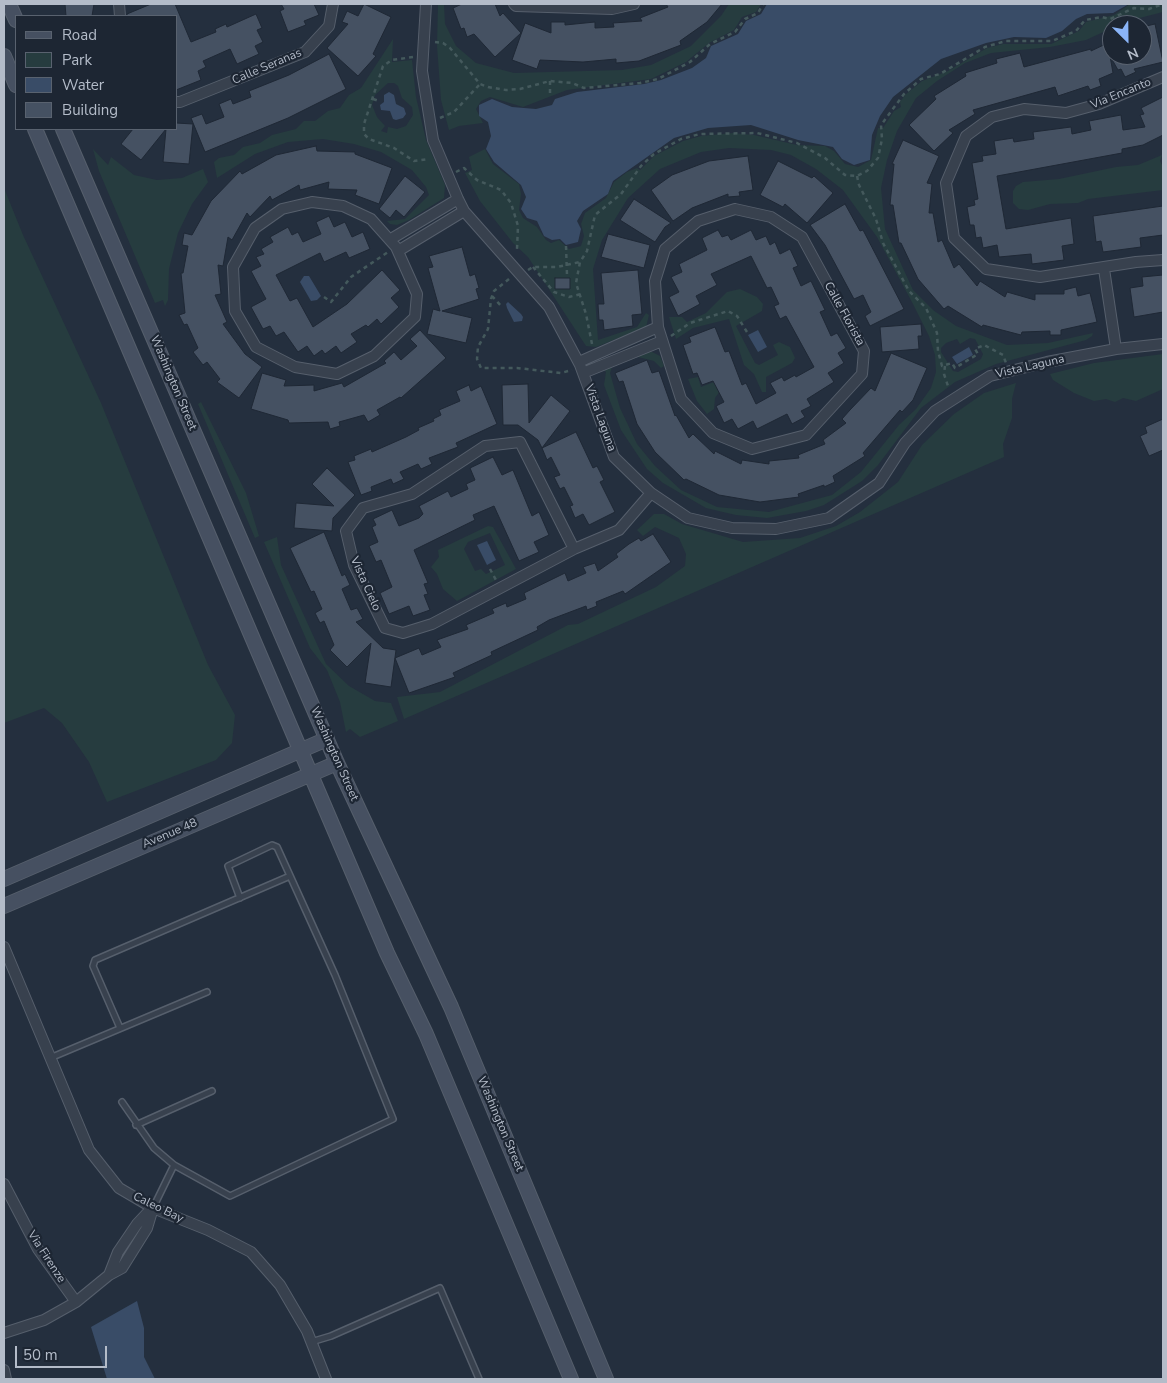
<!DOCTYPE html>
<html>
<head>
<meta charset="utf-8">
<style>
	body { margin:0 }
	#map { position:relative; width:1167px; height:1383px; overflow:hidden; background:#242f3e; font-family:"Nunito Sans",sans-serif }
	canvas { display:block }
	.frame { position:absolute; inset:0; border:5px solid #b4bcc9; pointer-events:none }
	.legend { position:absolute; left:15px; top:15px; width:162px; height:115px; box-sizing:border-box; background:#1d2633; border:1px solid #59626f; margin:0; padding:6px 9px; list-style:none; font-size:15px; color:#b4bcc9 }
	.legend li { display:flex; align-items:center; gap:10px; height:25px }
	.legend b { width:25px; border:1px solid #59626f }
	.north { position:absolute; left:1102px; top:15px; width:50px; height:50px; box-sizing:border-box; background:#1d2633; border:1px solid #59626f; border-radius:50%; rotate:157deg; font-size:14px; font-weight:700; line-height:20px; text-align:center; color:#b4bcc9 }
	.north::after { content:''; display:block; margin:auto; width:18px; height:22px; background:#8ab4f8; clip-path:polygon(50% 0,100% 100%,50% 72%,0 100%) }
	.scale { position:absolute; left:15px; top:1346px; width:92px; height:22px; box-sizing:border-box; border:2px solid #b4bcc9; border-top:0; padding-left:6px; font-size:15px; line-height:18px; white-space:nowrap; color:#b4bcc9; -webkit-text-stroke:4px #1d2633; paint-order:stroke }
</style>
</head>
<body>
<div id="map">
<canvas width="1167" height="1383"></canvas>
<div class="frame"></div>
<ul class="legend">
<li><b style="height:6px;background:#465061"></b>Road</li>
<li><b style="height:14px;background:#263c3f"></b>Park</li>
<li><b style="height:14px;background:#394c67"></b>Water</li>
<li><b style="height:14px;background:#455162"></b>Building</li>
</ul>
<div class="north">N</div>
<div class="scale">50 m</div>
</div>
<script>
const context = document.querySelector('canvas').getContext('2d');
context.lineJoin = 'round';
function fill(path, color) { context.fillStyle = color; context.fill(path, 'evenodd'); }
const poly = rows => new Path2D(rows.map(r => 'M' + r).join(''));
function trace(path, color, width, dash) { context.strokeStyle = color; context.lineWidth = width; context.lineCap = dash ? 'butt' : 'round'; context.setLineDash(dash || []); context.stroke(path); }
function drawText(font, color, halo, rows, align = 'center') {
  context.font = font + ' "Nunito Sans",sans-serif'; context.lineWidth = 4.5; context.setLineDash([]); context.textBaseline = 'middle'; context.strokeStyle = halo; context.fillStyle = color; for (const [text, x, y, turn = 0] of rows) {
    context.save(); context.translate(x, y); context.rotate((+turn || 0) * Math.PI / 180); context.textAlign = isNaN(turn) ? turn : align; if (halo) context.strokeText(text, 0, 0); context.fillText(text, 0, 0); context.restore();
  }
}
fill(poly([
	[438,4,444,4,445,24,456,46,476,63,514,73,622,70,651,65,691,46,721,16,729,4,761,4,756,12,742,17,734,30,709,43,686,62,651,79,567,90,523,107,490,97,481,101,476,109,483,123,459,126,449,130,441,100,437,46],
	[1130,4,1163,4,1163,12,1112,25,1112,28,1086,40,1050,47,991,53,965,63,937,81,916,98,897,131,887,160,881,188,885,229,913,290,933,310,956,326,1007,345,1048,343,1093,333,1092,336,1086,340,996,364,955,382,921,408,878,465,862,481,824,505,806,511,767,518,736,515,706,508,663,483,647,469,621,430,604,385,606,372,604,370,645,352,652,352,660,356,664,366,661,368,654,361,638,357,612,367,610,373,620,408,637,444,655,466,681,490,717,507,769,512,832,495,861,472,899,425,916,409,931,388,936,372,935,355,929,336,913,304,877,237,843,190,816,169,791,155,771,150,729,148,701,152,660,169,628,198,602,240,593,269,598,340,637,327,646,313,649,315,646,327,596,347,586,346,528,257,513,243,480,201,465,173,472,170,469,157,485,149,493,164,519,184,521,194,519,210,523,218,537,227,546,240,551,243,559,240,569,249,581,246,584,236,581,224,585,213,606,198,614,182,627,172,637,168,640,170,654,156,683,141,701,136,733,133,754,135,797,145,825,146,834,151,845,164,858,167,871,160,878,128,883,128,894,111,901,107,900,102,905,95,922,81,948,71,987,48,1003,44,1051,44,1079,31,1086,22,1114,15],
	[555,278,570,278,570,289,555,289],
	[970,338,975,339,983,354,981,359,958,372,953,371,941,352,941,348,946,343,957,339,960,344],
	[393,39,392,62,412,60,416,97,426,140,445,185,444,198,409,220,397,225,390,224,387,221,405,219,429,195,426,187,412,170,381,152,354,144,323,139,288,142,255,154,217,178,214,162,219,158,234,155,243,147,260,143,272,135,296,129,304,121,315,121,328,111,340,108,349,95,361,88],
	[388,83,394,83,398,86,402,98,412,107,413,115,406,126,397,129,388,127,387,133,381,131,385,126,377,117,372,105,375,95],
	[93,149,108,165,111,157,134,175,157,180,182,178,203,169,208,182,192,204,178,233,169,269,168,300,165,306,163,300,155,303,99,171],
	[1162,155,1160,161,1163,167,1163,190,1088,199,1078,203,1050,204,1028,210,1019,209,1013,203,1013,191,1016,186,1023,182,1059,179,1116,167,1138,165],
	[4,188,23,235,101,403,208,665,235,715,232,743,216,760,107,802,89,762,62,723,44,708,4,723],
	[740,289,757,297,763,304,762,311,736,326,755,363,759,365,778,355,773,345,779,342,790,347,795,358,792,363,766,377,766,392,762,392,754,374,744,365,729,319,693,328,676,339,669,317,682,317,687,322,706,313,727,292],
	[1163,354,1163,389,1136,401,1123,398,1115,402,1106,399,1094,401,1074,393,1053,380,1050,374,1094,363],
	[698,377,701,387,719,380,720,391,715,398,714,409,707,414,697,401,688,379],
	[1016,383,1012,399,1012,418,1003,444,1004,457,404,719,397,697,440,692,568,625,578,624,656,587,685,566,686,554,679,538,655,527,643,536,637,530,654,514,664,514,682,524,743,542,800,538,836,526,860,512,898,482,922,445,954,414,984,393],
	[201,402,246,493,259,536,255,538,198,404],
	[488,526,493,527,516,569,457,601,443,589,437,574,431,567,439,557,438,550],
	[490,533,505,565,486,574,481,569,475,571,464,549,468,542],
	[277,537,281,565,326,664,349,686,375,701,391,703,398,721,360,737,350,729,346,732,340,702,327,670,310,648,264,542]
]), '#263c3f');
fill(poly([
	[767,4,1129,4,1113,13,1087,14,1076,19,1062,31,1046,38,1014,37,986,43,941,59,893,97,880,116,872,135,870,160,854,165,842,159,833,147,798,140,751,125,708,128,674,138,613,181,608,194,583,211,577,221,581,229,578,242,566,245,560,239,552,240,544,236,537,221,527,218,521,209,526,197,521,185,494,162,486,149,491,136,488,122,479,116,479,105,492,99,512,107,536,109,552,105,555,99,577,92,644,84,661,80,692,68,706,58,711,46,738,34,746,21,761,14],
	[389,92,394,95,396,104,404,108,406,114,403,118,396,120,393,119,390,111,381,110,380,105,384,102,384,95],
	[304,276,309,276,321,296,317,300,311,301,300,282],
	[508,302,521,314,523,317,522,321,514,322,507,308,506,304],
	[758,330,767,347,758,352,748,335],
	[969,347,973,355,957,364,952,357],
	[487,541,496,560,487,565,477,545],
	[137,1301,144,1328,144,1357,155,1379,107,1379,91,1327]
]), '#394c67');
const building = poly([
	[65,4,94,4,92,16,66,16,65,4],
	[151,4,175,4,191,42,216,32,215,29,226,24,227,27,256,14,262,28,257,30,263,42,255,46,259,54,237,64,230,49,203,61,206,67,198,71,201,80,176,90,176,16,127,16,127,14,151,4],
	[281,4,314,4,319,15,304,21,306,25,288,32,280,11,284,9,281,4],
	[364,4,391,17,373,54,376,56,358,76,327,48,348,24,342,22,347,11,358,16,364,4],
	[462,4,495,4,500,16,503,13,521,33,495,57,474,34,467,37,464,28,461,29,453,8,462,4],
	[666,4,722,4,707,22,680,41,681,45,639,61,616,63,616,59,583,62,540,60,537,69,512,60,525,23,551,33,551,22,565,22,565,25,595,22,595,28,614,27,613,23,642,21,640,18,668,7,666,4],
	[1155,24,1163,62,1134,69,1136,72,1125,77,1121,69,1118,70,1110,56,1113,73,1099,79,1101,86,1090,90,1088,86,1058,96,1055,87,973,110,975,114,949,130,953,133,934,151,909,125,936,99,934,96,966,76,965,73,997,63,996,59,1020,53,1024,67,1091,49,1091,51,1112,41,1112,55,1142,55,1142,27,1155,24],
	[329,54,346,89,288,118,205,152,191,118,202,114,206,124,224,117,219,104,231,99,233,104,251,97,249,91,289,75,329,54],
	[1163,97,1163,135,1143,145,1122,149,1122,153,997,176,1006,229,1071,218,1074,244,1062,246,1064,260,1032,264,1031,254,999,257,997,245,983,248,981,237,976,238,974,225,970,225,967,207,975,205,974,200,978,199,972,163,983,161,982,156,996,154,994,141,1013,138,1014,142,1034,139,1033,132,1071,127,1072,134,1091,130,1089,121,1121,115,1123,130,1145,127,1140,115,1144,114,1141,108,1163,97],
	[176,123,193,124,189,164,163,162,166,129,176,129,176,123],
	[133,129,166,129,141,160,121,144,133,129],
	[903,140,939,156,927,183,932,184,929,213,933,213,938,242,942,240,954,268,959,264,977,286,980,281,1005,297,1007,292,1035,300,1035,294,1064,294,1064,290,1076,287,1078,296,1090,293,1097,322,1061,330,1061,335,1050,335,1050,331,1022,332,1021,335,983,325,982,327,948,306,944,309,918,279,901,243,899,243,893,205,890,205,894,164,892,164,903,140],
	[316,146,317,151,355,152,355,154,392,168,379,204,355,195,357,190,328,189,329,182,300,190,299,185,272,200,270,196,250,217,247,213,232,240,228,237,223,266,218,265,221,294,215,295,227,322,223,324,245,354,262,367,239,398,217,382,220,379,207,362,203,365,193,352,198,348,187,324,184,325,179,315,185,313,181,273,183,273,188,246,182,245,184,233,192,235,211,201,240,171,242,174,276,155,316,146],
	[748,156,753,190,739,192,740,196,728,197,728,194,692,208,673,221,651,190,672,175,709,161,748,156],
	[778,161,812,178,814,176,833,193,807,223,785,204,783,207,760,195,778,161],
	[405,176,425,192,404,217,396,210,390,218,379,209,405,176],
	[634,199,671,223,665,227,655,242,620,220,634,199],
	[845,204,860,231,863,230,904,309,870,326,865,316,871,312,863,295,854,299,825,245,810,225,845,204],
	[1163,206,1163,235,1140,238,1141,247,1103,252,1101,241,1096,242,1093,216,1163,206],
	[329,216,334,227,345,222,352,237,363,232,370,249,349,258,346,252,324,262,320,253,276,275,290,301,297,298,313,327,347,304,382,270,400,290,391,298,399,307,381,324,377,319,368,327,366,325,351,334,357,342,341,353,336,346,325,354,322,350,314,356,307,346,298,352,284,332,276,336,270,326,263,329,251,307,266,299,251,271,261,266,256,257,264,254,261,249,273,242,270,237,288,227,292,235,298,232,303,242,321,234,316,222,329,216],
	[718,230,722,237,728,235,731,240,751,230,756,240,766,236,770,245,775,242,780,254,790,249,798,266,793,268,801,286,811,281,825,310,820,312,831,336,837,333,846,348,838,353,844,363,828,373,834,382,807,399,811,406,801,411,805,417,792,424,787,414,757,429,753,421,738,429,732,419,724,423,716,406,724,402,713,381,702,385,697,373,693,374,683,345,691,342,689,337,715,327,725,352,729,351,742,385,746,383,756,404,776,393,770,383,782,377,784,381,795,375,796,377,814,367,786,316,780,319,774,306,779,304,771,287,767,288,751,256,711,274,717,285,696,296,700,304,678,316,669,297,679,292,671,277,682,272,679,264,707,250,702,238,718,230],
	[608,234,650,245,644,268,601,257,608,234],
	[462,247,470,276,475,274,479,288,476,289,479,299,442,311,472,318,466,343,427,334,433,309,440,311,428,268,433,267,429,256,462,247],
	[638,270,642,314,632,315,633,326,604,330,603,320,599,320,598,304,604,304,601,273,638,270],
	[1163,275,1163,312,1134,317,1130,288,1143,286,1142,277,1163,275],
	[555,278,570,278,570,289,555,289,555,278],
	[921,324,922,336,918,336,919,349,882,352,880,327,921,324],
	[420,330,446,358,401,398,400,397,377,410,380,415,368,422,364,415,339,422,340,426,330,429,328,422,289,423,288,420,251,409,262,373,286,380,284,386,314,385,314,391,342,383,344,387,386,363,384,361,394,352,401,360,417,346,410,339,420,330],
	[891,353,927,368,913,400,902,412,900,410,863,453,865,456,833,476,835,482,824,487,824,485,798,494,799,497,760,502,719,495,686,479,684,480,655,452,637,424,623,381,619,382,615,373,647,360,652,373,659,371,675,416,676,415,689,438,693,434,714,454,715,451,741,464,742,460,769,464,769,461,799,458,798,455,825,444,823,440,846,423,842,419,850,410,871,388,875,391,891,353],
	[528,384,529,423,551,395,570,411,542,448,538,440,518,425,503,425,502,385,528,384],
	[469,385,471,391,481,386,497,424,456,443,458,447,429,458,432,464,421,469,418,464,400,472,404,479,393,484,391,479,371,487,372,491,361,495,348,462,355,460,354,456,371,449,372,452,406,437,419,430,418,428,434,421,433,419,441,415,439,410,460,401,456,391,469,385],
	[1163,419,1163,450,1149,456,1140,436,1147,433,1145,427,1163,419],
	[576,432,593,468,597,466,604,480,600,482,615,512,589,525,583,514,575,518,570,506,573,505,564,487,560,489,554,477,560,475,551,457,547,460,542,448,576,432],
	[493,457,502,475,513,470,532,516,539,512,549,535,534,542,539,552,519,561,494,506,473,515,475,520,414,550,428,583,424,584,428,594,424,595,430,610,413,616,409,606,389,614,380,593,392,587,381,560,376,562,369,546,378,542,372,527,376,525,373,519,392,510,399,526,419,518,423,514,419,506,448,491,451,497,468,489,466,484,475,480,470,468,493,457],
	[327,468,355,495,333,518,332,531,294,528,296,503,334,506,312,484,327,468],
	[324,532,342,576,345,574,350,585,342,589,351,610,357,608,363,619,356,622,383,648,396,650,391,687,365,683,371,643,347,667,330,650,334,645,324,621,320,623,315,613,322,609,314,591,311,592,290,548,324,532],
	[653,534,671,562,625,594,623,591,596,602,597,606,587,610,586,606,549,620,537,627,538,630,491,652,492,655,453,673,455,677,409,693,395,658,419,648,422,655,441,647,437,640,468,629,466,625,494,613,492,609,506,603,507,607,526,599,524,593,565,573,568,581,586,573,583,567,595,563,598,571,618,557,616,554,629,544,639,538,641,541,653,534]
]);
fill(building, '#455162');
trace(building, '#1f2835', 1);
const service = poly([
	[120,1028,93,966,95,960,290,876],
	[50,1058,207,992],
	[122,1102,154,1148,174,1165],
	[136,1125,212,1091],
	[153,1208,174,1165,230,1196,393,1119,335,975,277,847,272,845,228,866,240,898],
	[311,1342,331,1336,440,1288,479,1379]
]);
const minor = poly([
	[119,4,120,16],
	[426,4,422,71,433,140,458,199,464,211,549,307,580,365,614,457,651,493,688,518,732,528,776,529,829,518,879,483,905,443,935,411,990,376,1047,362,1116,349,1163,344],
	[514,4,516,6,612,9,634,4],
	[1163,77,1099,104,1066,113,1024,109,992,117,966,136,946,183,954,238,986,269,1040,277,1136,262,1163,260],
	[176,102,180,102,305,52,329,26,333,4],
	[312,202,343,206,371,219,396,247,417,294,415,317,374,356,337,374,295,367,256,347,235,311,233,267,255,228,282,209,312,202],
	[735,209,771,217,802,237,864,351,862,374,806,435,752,449,713,433,681,399,658,327,655,281,665,249,698,221,735,209],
	[391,239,458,199],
	[398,251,464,211],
	[1104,269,1116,349],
	[579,362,658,327],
	[583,373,662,341],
	[520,442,574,549,432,624,403,633,385,628,354,565,346,531,363,508,412,494,485,446,520,442],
	[574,549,619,530,651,493],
	[4,947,89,1150,119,1188,153,1208,208,1230,251,1252,280,1285,307,1331,326,1379],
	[4,1184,38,1249,76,1302],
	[109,1275,118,1252,137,1224,151,1209],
	[4,1333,44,1320,76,1302,109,1275,122,1268,147,1228,153,1208],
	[4,1370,6,1379]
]);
const secondary = poly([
	[9,4,16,20],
	[4,56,16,85],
	[35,129,387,953,426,1034,571,1379],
	[63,129,337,763,451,1007,606,1379],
	[4,879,327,739],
	[4,906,337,763]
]);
trace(service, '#565f6c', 8);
trace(minor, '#565f6c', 12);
trace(secondary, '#565f6c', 16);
trace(poly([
	[435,42,443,43,450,48,480,84,488,87,506,90,520,89,550,81,572,83,584,88,640,83,658,79,690,62,710,44,735,32,745,19,758,13,763,4],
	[413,57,392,60,383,66,364,124,364,134,369,139,394,148,414,161,429,159],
	[550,81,550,95],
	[373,99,379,101],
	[440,118,454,112,480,84],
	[456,172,464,168,477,180,501,190,511,203,518,226,517,249,515,252],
	[857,176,859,185,876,219,883,243,909,291,926,308,937,333,938,351,942,366,952,363,955,368,978,354,975,349,984,345,1003,355,1006,363],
	[566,246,567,275],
	[533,267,554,292,569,297,581,294],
	[528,270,533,267,557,267,580,262],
	[509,279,494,291,491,299,488,329,478,347,477,359,481,368,517,368,561,373,572,370],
	[492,296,502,307],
	[324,297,331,302,351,277,388,252],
	[671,336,690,323,728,311,737,316,747,332],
	[592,344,586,314,576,283,580,262,587,251,595,215,621,194,641,166,654,154,681,139,700,134,757,133,797,143,825,158,845,175,857,176,867,171,878,158,882,139,881,125,904,94,921,79,940,74,985,47,1006,41,1052,41,1076,31,1085,20,1102,17,1110,19,1134,8,1149,9,1163,4],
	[945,366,944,374,949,389],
	[490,569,496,580]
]), '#44595c', 2.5, [4, 4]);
trace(service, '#38414e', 5);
trace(minor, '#38414e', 10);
trace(secondary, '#465061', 14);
drawText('12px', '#b4bcc9', '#1d2633', [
	["Calle Seranas",267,67,-23],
	["Via Encanto",1121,94,-22],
	["Calle Florista",844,314,61],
	["Vista Laguna",1030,367,-13],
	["Washington Street",173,383,67],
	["Vista Laguna",600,418,70],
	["Vista Cielo",365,584,66],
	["Washington Street",334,754,66],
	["Avenue 48",170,834,-23],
	["Washington Street",500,1124,67],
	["Caleo Bay",158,1208,26],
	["Via Firenze",46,1257,57]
]);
</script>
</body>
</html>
